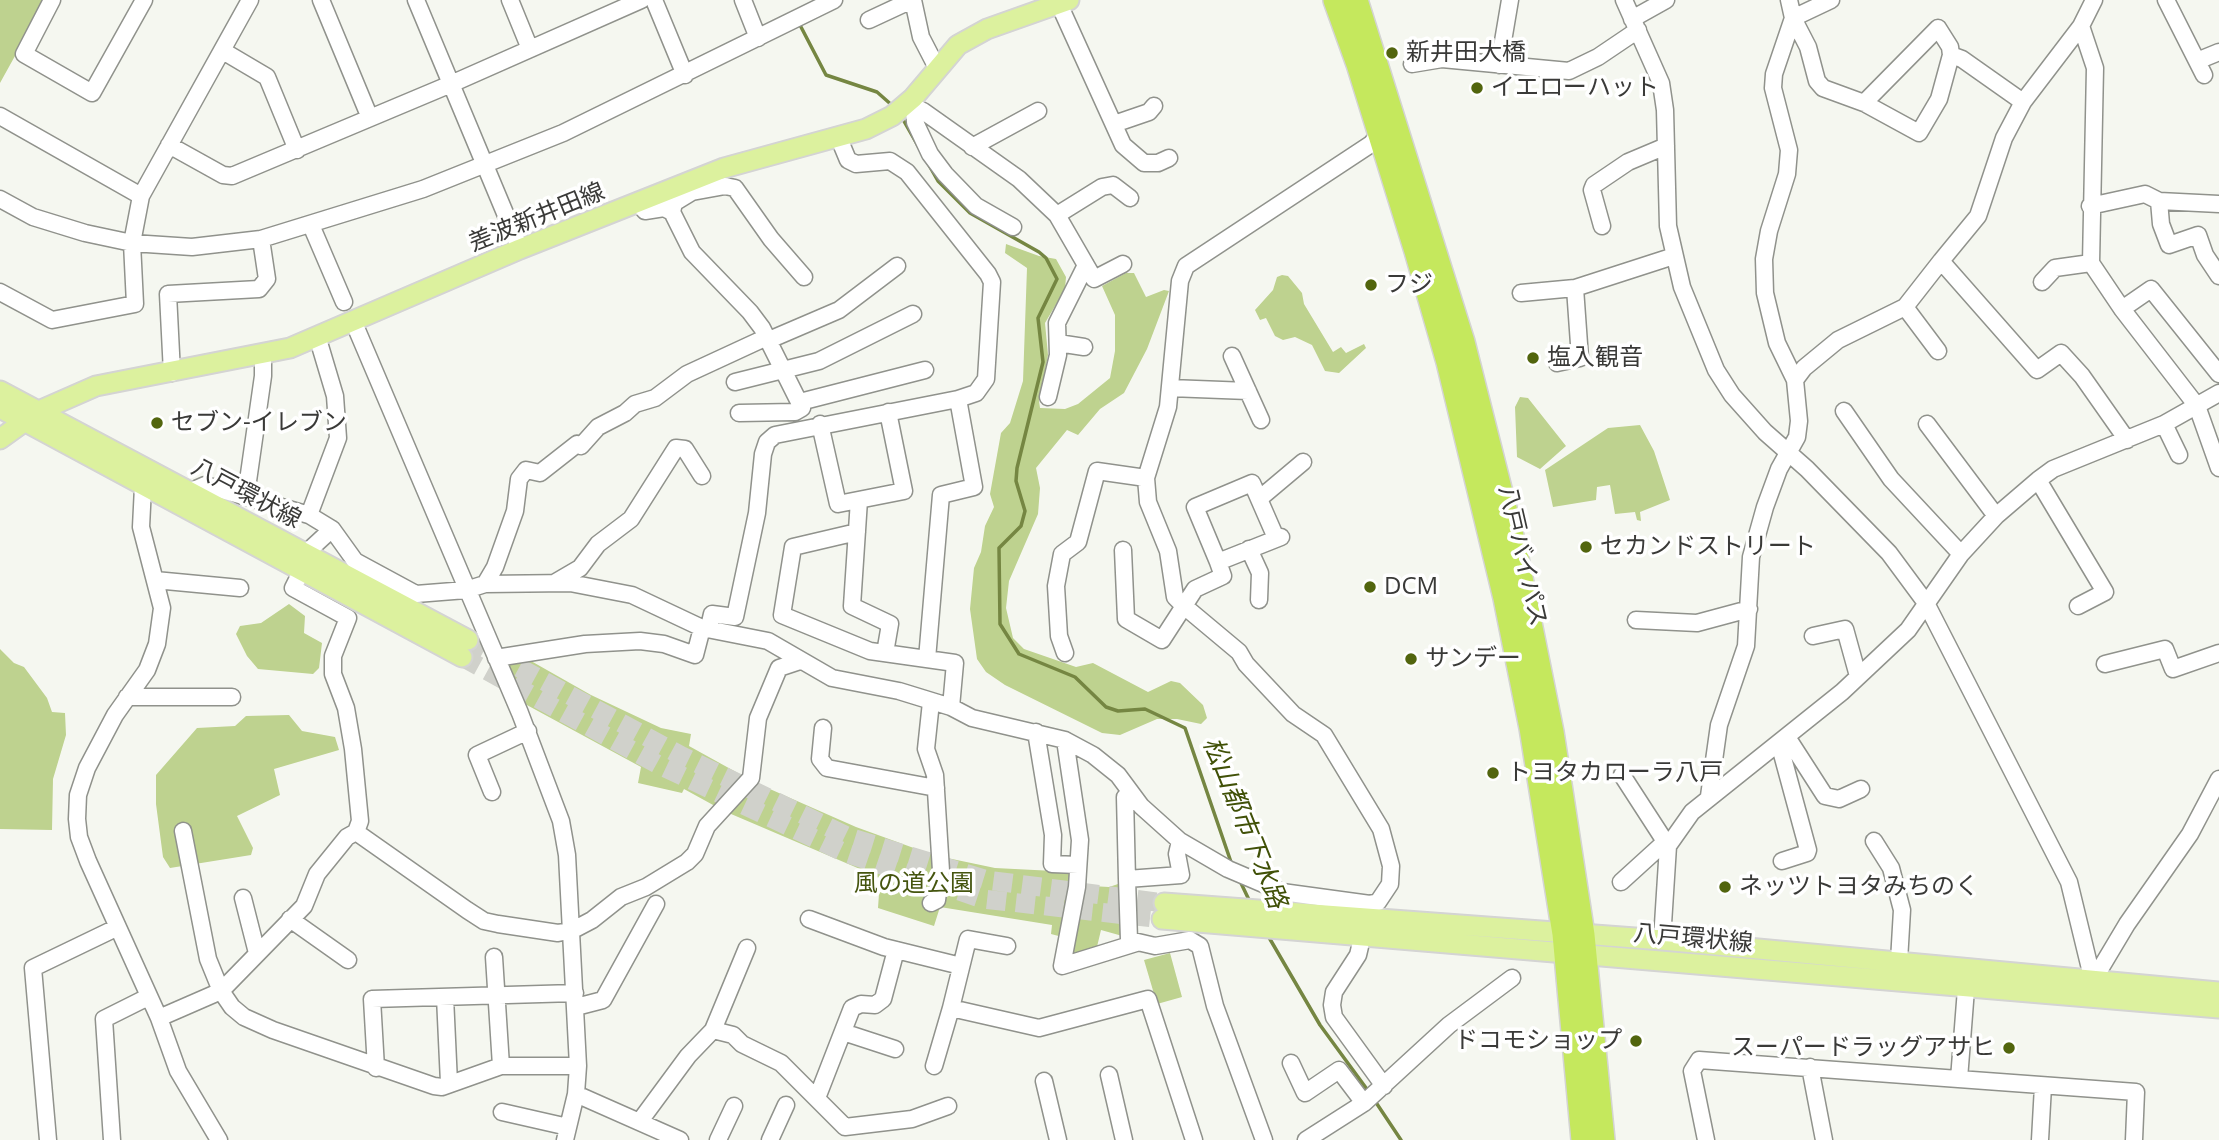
<!DOCTYPE html>
<html>
<head>
<meta charset="utf-8">
<style>
	body { margin:0 }
	canvas { display:block; background:#f5f7f0 }
</style>
</head>
<body>
<canvas width="2219" height="1140"></canvas>
<script>
const context = document.querySelector('canvas').getContext('2d');
context.lineJoin = 'round';
function fill(path, color) { context.fillStyle = color; context.fill(path, 'evenodd'); }
const poly = rows => new Path2D(rows.map(r => 'M' + r).join(''));
function trace(path, color, width, dash) { context.strokeStyle = color; context.lineWidth = width; context.lineCap = dash ? 'butt' : 'round'; context.setLineDash(dash || []); context.stroke(path); }
function drawText(font, color, halo, rows, align = 'center') {
  context.font = font + ' "Open Sans","Noto Sans JP",sans-serif'; context.lineWidth = 7; context.setLineDash([]); context.textBaseline = 'middle'; context.strokeStyle = halo; context.fillStyle = color; for (const [text, x, y, turn = 0] of rows) {
    context.save(); context.translate(x, y); context.rotate((+turn || 0) * Math.PI / 180); context.textAlign = isNaN(turn) ? turn : align; if (halo) context.strokeText(text, 0, 0); context.fillText(text, 0, 0); context.restore();
  }
}
fill(poly([
	[0,0,46,0,0,83],
	[1006,244,1039,256,1056,259,1066,277,1065,289,1045,323,1048,355,1039,401,1040,408,1065,409,1078,404,1110,378,1115,351,1115,315,1102,286,1126,273,1134,273,1146,297,1164,290,1169,291,1147,349,1124,393,1100,409,1078,435,1067,430,1036,468,1040,488,1038,514,1009,581,1006,608,1013,638,1024,649,1076,667,1093,663,1148,692,1171,681,1180,683,1203,705,1207,718,1201,724,1177,719,1157,719,1120,735,1102,733,1005,685,986,672,977,659,970,609,974,568,981,552,985,526,994,507,990,494,1001,433,1010,423,1023,381,1027,268,1005,253],
	[1282,275,1288,276,1302,293,1304,304,1333,352,1341,347,1346,353,1364,344,1366,348,1339,373,1325,371,1312,345,1295,337,1283,340,1275,336,1266,318,1260,320,1255,310,1273,290,1277,277],
	[1520,397,1528,398,1566,446,1540,469,1517,457,1515,407],
	[1640,425,1654,451,1670,500,1640,512,1641,521,1637,520,1635,512,1615,514,1610,485,1597,487,1596,500,1553,507,1545,470,1608,428],
	[289,604,305,616,304,633,322,643,319,668,313,674,258,669,247,656,236,634,240,626,261,623],
	[0,649,14,663,24,667,47,698,52,712,65,713,66,735,53,779,52,830,0,829],
	[524,657,591,695,661,728,691,734,689,746,754,782,856,827,933,855,995,868,1074,872,1074,885,1109,887,1124,882,1126,937,1101,930,1096,951,1077,958,1069,953,1070,939,1051,934,1052,925,940,907,934,926,878,908,880,879,874,875,724,811,684,789,682,793,638,783,641,767,525,704,507,664],
	[289,715,302,731,335,737,339,750,274,769,280,795,237,816,253,848,251,855,170,868,163,857,156,804,156,775,197,728,235,726,246,716],
	[1170,953,1182,997,1157,1004,1144,960]
]), '#bed28f');
trace(poly([
	[801,27,826,75,877,92,894,107],
	[901,116,938,181,970,213,1039,252,1046,258,1057,279,1038,318,1043,362,1017,468,1016,481,1025,511,1021,526,999,548,1000,624,1019,654,1075,677,1106,707,1118,711,1145,709,1185,728,1232,865],
	[1240,881,1250,902],
	[1267,934,1320,1025,1369,1092],
	[1375,1101,1401,1140]
]), '#758642', 3.5);
trace(poly([
	[468,640,682,756,849,837,987,880,1164,903],
	[462,657,657,764,843,852,983,899,1162,919]
]), '#d0d1cb', 19, [19, 10]);
const minor = poly([
	[52,0,24,54,92,93,144,0],
	[321,0,370,118],
	[416,0,520,249],
	[510,0,530,49],
	[654,0,685,75],
	[743,0,758,38],
	[913,0,921,37,937,68],
	[1624,0,1661,83,1665,110,1668,226,1682,287,1716,370,1732,395,1765,432,1807,469,1889,553,1926,603,2069,882,2093,981],
	[1789,0,1793,18,1808,47,1817,81,1823,88,1864,103,1919,133,1939,99,1951,55,1962,59,2023,102,2081,26,2095,68,2091,263,2122,309,2197,406,2219,468],
	[2166,0,2204,75],
	[1059,4,1123,145,1144,163,1158,163,1169,158],
	[1632,19,1666,0],
	[869,20,912,0],
	[2081,26,2094,0],
	[223,51,267,77,297,150],
	[2197,61,2219,52],
	[1412,64,1442,59,1569,71,1598,57,1638,30],
	[1499,65,1510,0],
	[906,103,923,111,1019,179,1057,215,1094,279,1123,264],
	[1864,103,1938,28,1950,47,1951,55],
	[914,109,915,122,930,154,945,174,976,206,1013,227],
	[0,116,141,196],
	[1114,124,1149,112,1154,106],
	[169,145,223,175,232,176,451,84,641,0],
	[972,147,1038,111],
	[0,199,33,217,85,233,132,243,192,247,261,239,423,189,563,133,834,0],
	[638,203,645,211,664,208,672,212,692,252,750,312,762,328,802,408,795,412,739,413],
	[2219,204,2159,201,2161,224,2169,245,2198,235,2205,255,2219,276],
	[2090,206,2145,194,2159,201],
	[672,212,674,203,692,192,725,186,735,188,771,239,804,277],
	[1057,215,1102,187,1113,185,1130,198],
	[311,225,344,302],
	[1602,226,1592,190,1594,185,1628,162,1666,146],
	[1941,261,1978,216,2004,138,2023,102],
	[2042,282,2055,268,2091,263],
	[0,292,52,320,135,304,132,243,141,196,250,0],
	[1521,293,1575,288,1674,256],
	[1905,307,1938,351],
	[2122,309,2151,289,2219,374],
	[354,323,520,713,561,821,567,855,578,1066,576,1094,565,1140],
	[769,340,839,310,897,266],
	[1058,343,1084,347],
	[1232,356,1261,420],
	[1557,363,1580,358,1575,288],
	[172,373,168,294,259,289,267,279,261,239],
	[1795,380,1804,368,1838,340,1905,307,1941,261,2037,370,2061,353,2082,376,2127,440],
	[735,382,819,361,913,314],
	[1170,388,1248,391],
	[1048,397,1058,355,1057,323,1086,265],
	[800,402,925,370],
	[1844,411,1891,479,1961,554],
	[820,424,838,504,904,491,888,412],
	[1927,424,1996,516],
	[2164,424,2179,455],
	[2038,480,2105,592,2078,606],
	[143,487,141,527,162,608,157,644,147,670,115,715,87,768,78,795,77,819,79,837,88,861,159,1018,178,1071,219,1140],
	[189,492,205,485,309,515,332,529,355,561,416,594,466,590,485,584,570,583,632,595,702,628,768,641,832,678,899,691,951,707,972,718,1065,740,1093,755,1118,775,1141,806,1180,841,1228,869,1282,892,1370,904],
	[246,495,263,376,263,356],
	[1259,499,1303,462],
	[859,500,852,606,890,624,885,653],
	[309,515,338,438,335,396,318,339],
	[857,532,793,547,782,615,870,651,955,663,951,707],
	[1281,537,1218,562,1223,576,1195,589,1184,606,1239,652,1246,664,1293,714,1324,735,1381,829,1391,866,1390,884,1378,902,1370,904,1358,955,1334,992,1332,1005,1334,1017,1384,1086],
	[1249,549,1260,573,1259,600],
	[1123,550,1126,619,1162,640,1184,606,1175,597,1168,551,1148,502,1146,478,1168,407,1180,281,1186,266,1371,144,1384,128],
	[305,554,332,529],
	[1218,562,1195,507,1252,483,1276,538],
	[302,570,293,588,348,618,333,656,333,674,346,708,353,749,360,821,356,832,467,910,484,921,498,924,558,933,573,930,592,920,621,897,646,887,687,862,695,854,707,826,751,778,758,718,779,668,800,661],
	[155,580,240,588],
	[556,582,580,568,598,544,631,519,676,448,685,449,702,476],
	[485,584,495,567,515,511,519,479,526,470,540,473,577,444,581,446,598,427,625,413,635,404,655,398,687,374,767,337],
	[1636,620,1697,623,1749,609],
	[709,627,712,614,735,617,757,513,763,454,767,442,775,435,958,399,976,393,986,379,992,282,988,274,907,172,890,161,856,164,848,160,838,136],
	[1813,636,1845,629,1858,676],
	[1065,653,1059,636,1056,586,1062,554,1078,542,1097,471,1146,478],
	[496,658,585,644,640,641,664,644,695,655,702,628],
	[927,659,941,495,974,487,958,399],
	[2105,664,2165,649,2173,669,2219,653],
	[127,697,232,697],
	[931,702,926,749,935,775,941,871,937,900,931,903],
	[823,728,820,759,827,768,936,788],
	[1036,732,1053,835,1052,864,1078,865],
	[1787,737,1825,796,1839,799,1861,789],
	[1065,740,1080,840,1077,887,1062,966,1136,943],
	[1779,743,1808,850,1807,853,1782,861],
	[1622,775,1668,846],
	[492,792,477,755,528,731],
	[1709,796,1719,725,1746,646,1751,557,1765,507,1779,469,1797,437,1799,421,1795,380,1777,343,1765,293,1764,259,1769,231,1787,174,1789,150,1773,88,1774,74,1793,18,1831,0],
	[1125,797,1127,879],
	[183,831,208,959,221,991,232,1007,244,1017,273,1030,434,1086,442,1087,501,1066,578,1066],
	[1180,841,1177,854,1181,875,1127,879,1129,940,1155,946,1190,940,1200,946,1215,1006,1264,1140],
	[1874,841,1891,868,1902,910,1899,961],
	[1621,882,1665,842],
	[243,898,257,953],
	[290,919,348,960],
	[809,919,884,947,961,966],
	[1662,940,1668,846,1692,812,1842,692,1908,630,1961,554,1996,516,2038,480,2053,469,2164,424,2219,393],
	[1007,946,968,939,951,1008,1039,1028,1148,999,1194,1140],
	[494,957,501,1066],
	[2093,981,2127,924,2190,834,2219,779],
	[445,997,449,1083],
	[576,1007,603,1000,656,904],
	[159,1018,221,991,304,906,317,874,347,837,356,832],
	[713,1030,733,1035,742,1044,781,1063,845,1127,912,1119,948,1106],
	[843,1032,895,1049],
	[1291,1063,1305,1093,1339,1070,1364,1103],
	[934,1066,951,1008],
	[1810,1067,1824,1140],
	[376,1068,372,999,575,993],
	[1109,1075,1124,1140],
	[1959,1079,1966,989],
	[1044,1081,1058,1140],
	[576,1094,680,1140],
	[817,1098,852,1008,861,1004,875,1005,883,999,896,950],
	[502,1112,568,1127],
	[640,1121,688,1056,713,1030,747,948],
	[48,1140,33,968,116,928],
	[112,1140,104,1019,148,997],
	[718,1140,734,1106],
	[770,1140,786,1105],
	[1306,1140,1364,1103,1449,1025,1512,978],
	[1706,1140,1692,1071,1699,1060,2136,1092,2134,1140],
	[2040,1140,2043,1086]
]);
const major = poly([
	[0,391,468,640],
	[0,408,462,657],
	[0,439,39,411,96,386,290,348,520,249,724,168,866,129,892,116,913,98,958,45,987,29,1069,0],
	[1164,903,1662,940,2219,992],
	[1162,919,2219,1008]
]);
const highway = poly([
	[1335,0,1358,64,1416,251,1448,362,1505,598,1531,728,1564,934,1583,1140],
	[1356,0,1463,342,1515,548,1552,732,1583,935,1603,1140]
]);
trace(minor, '#90928c', 19);
trace(major, '#d4d4d3', 23);
trace(highway, '#d4d4d3', 26);
trace(minor, '#fff', 16);
trace(major, '#dcf19e', 19);
trace(highway, '#c5e85d', 23);
for (const [x, y, r, color] of [
	[1392,53,7,"#52650e"],
	[1477,88,7,"#52650e"],
	[1371,285,7,"#52650e"],
	[1533,358,7,"#52650e"],
	[157,423,7,"#52650e"],
	[1586,547,7,"#52650e"],
	[1370,587,7,"#52650e"],
	[1411,659,7,"#52650e"],
	[1493,773,7,"#52650e"],
	[1725,887,7,"#52650e"],
	[1636,1041,7,"#52650e"],
	[2009,1048,7,"#52650e"]
]) { const dot = new Path2D(); dot.arc(x, y, r, 0, 2 * Math.PI); context.fillStyle = color; context.fill(dot); trace(dot, '#fff', 2.5); }
drawText('24px', '#3a3a38', '#fff', [
	["新井田大橋",1406,53],
	["イエローハット",1491,88],
	["フジ",1385,285],
	["塩入観音",1547,358],
	["セブン-イレブン",171,423],
	["セカンドストリート",1600,547],
	["DCM",1384,587],
	["サンデー",1425,659],
	["トヨタカローラ八戸",1507,773],
	["ネッツトヨタみちのく",1739,887],
	["ドコモショップ",1622,1041,"right"],
	["スーパードラッグアサヒ",1995,1048,"right"]
], 'left');
drawText('24px', '#3a3a38', '#fff', [
	["差波新井田線",537,218,-22],
	["八戸環状線",246,494,28],
	["八戸バイパス",1522,556,77],
	["八戸環状線",1693,939,5]
]);
drawText('24px', '#45550f', '#fff', [
	["風の道公園",914,884]
]);
drawText('italic 26px', '#415108', '#fff', [
	["松山都市下水路",1244,823,68]
]);
</script>
</body>
</html>
